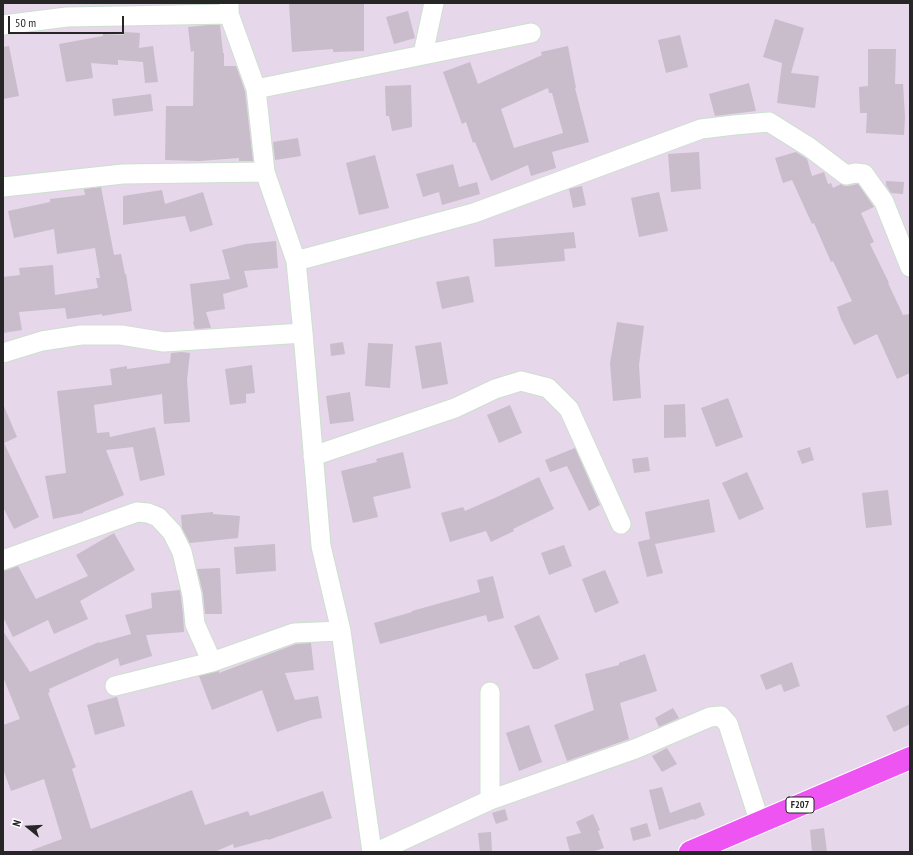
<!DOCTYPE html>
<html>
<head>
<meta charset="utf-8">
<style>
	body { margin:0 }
	#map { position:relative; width:913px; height:855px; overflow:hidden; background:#e6d7ea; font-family:"PT Sans Narrow",sans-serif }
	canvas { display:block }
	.frame { position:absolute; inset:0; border:4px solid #262626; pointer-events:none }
	.north { position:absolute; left:8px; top:807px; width:40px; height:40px; -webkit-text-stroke:3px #fff; paint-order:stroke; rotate:288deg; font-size:11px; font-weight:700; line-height:16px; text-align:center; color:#262626 }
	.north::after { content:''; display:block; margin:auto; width:14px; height:18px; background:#262626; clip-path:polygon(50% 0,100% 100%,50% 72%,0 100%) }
	.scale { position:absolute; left:8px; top:16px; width:116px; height:18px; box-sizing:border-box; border:2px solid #262626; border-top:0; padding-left:5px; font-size:12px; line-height:14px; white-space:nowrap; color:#262626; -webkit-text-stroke:3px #fff; paint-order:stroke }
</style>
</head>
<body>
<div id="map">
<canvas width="913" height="855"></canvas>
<div class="frame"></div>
<div class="north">N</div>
<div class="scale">50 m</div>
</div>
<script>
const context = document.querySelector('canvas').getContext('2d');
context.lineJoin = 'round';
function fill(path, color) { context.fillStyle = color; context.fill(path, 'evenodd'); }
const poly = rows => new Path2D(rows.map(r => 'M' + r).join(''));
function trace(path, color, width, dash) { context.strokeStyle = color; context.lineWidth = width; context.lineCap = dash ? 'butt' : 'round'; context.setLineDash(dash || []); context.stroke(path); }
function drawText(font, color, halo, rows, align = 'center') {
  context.font = font + ' "PT Sans Narrow",sans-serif'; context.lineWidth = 4; context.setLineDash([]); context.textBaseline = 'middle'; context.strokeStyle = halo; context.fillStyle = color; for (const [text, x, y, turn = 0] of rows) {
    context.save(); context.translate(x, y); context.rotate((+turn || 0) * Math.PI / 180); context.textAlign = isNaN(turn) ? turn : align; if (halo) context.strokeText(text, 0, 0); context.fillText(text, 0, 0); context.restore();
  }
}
fill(poly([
	[289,3,364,3,364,51,333,52,333,49,292,52],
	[408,11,415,38,394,44,386,17],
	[775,19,804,28,791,73,819,76,815,108,777,103,782,63,763,57],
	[209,25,220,25,223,53,224,53,224,66,236,66,245,91,253,161,239,161,239,158,199,161,165,160,166,106,193,106,194,51,191,52,188,27],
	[124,32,140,33,139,48,153,46,158,82,145,83,143,62,118,60,118,65,91,63,93,78,66,82,59,44,103,36,103,34,124,35],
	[680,35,688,67,666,73,658,40],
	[9,46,19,96,3,99,3,47],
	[568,46,576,88,575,88,589,142,552,152,556,168,531,176,528,165,491,181,475,142,473,143,466,122,462,124,443,72,470,62,478,84,542,55,541,52],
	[548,88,549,93,552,93,563,133,514,148,501,109],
	[868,49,896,49,895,84,903,84,905,117,904,135,866,133,867,113,860,113,859,87,868,86],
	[749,83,756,111,715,116,709,94],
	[411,85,412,127,392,131,389,116,386,116,385,86],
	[151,94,153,111,114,116,112,99],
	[298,138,301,156,275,160,273,142],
	[699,152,701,189,671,192,668,154],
	[796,152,807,159,812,176,824,172,828,184,831,183,833,188,841,184,844,186,848,186,858,184,872,204,874,207,861,213,874,242,870,244,889,283,888,283,903,315,910,314,910,373,897,379,877,334,854,345,841,319,837,307,852,301,833,261,831,262,814,223,812,224,792,180,783,183,775,158],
	[375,155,389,208,359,215,346,163],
	[453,164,459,187,477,182,480,194,442,205,439,192,423,197,416,174],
	[886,181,904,182,903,194,891,193,886,185],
	[582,186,586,205,573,208,569,189],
	[101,187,114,255,121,254,125,274,126,274,132,311,102,316,102,314,67,319,65,308,19,312,22,330,3,333,3,277,20,275,19,268,53,265,55,295,98,288,96,278,100,278,95,248,57,254,54,229,14,238,8,211,50,202,50,199,85,195,84,189],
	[162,190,165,204,203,192,213,225,190,232,185,216,123,225,123,196],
	[659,192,668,231,639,237,631,198],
	[574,232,576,248,564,249,565,261,495,267,493,239],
	[276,241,278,268,244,271,248,287,223,294,225,309,206,312,211,328,195,329,193,322,194,321,190,284,230,279,222,250,246,244],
	[469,276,474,302,442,309,436,282],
	[617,322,644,326,639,365,641,398,613,401,610,363],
	[343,342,345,354,331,356,330,344],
	[441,342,448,384,422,389,415,346],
	[368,343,393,344,390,388,365,386],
	[181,352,190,353,187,380,190,422,164,424,162,394,94,405,97,433,109,432,110,437,155,427,165,475,140,481,133,447,106,450,124,495,83,512,83,513,53,519,45,476,66,473,57,391,112,385,110,369,127,366,127,369,170,363,171,353],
	[252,365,255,393,246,394,246,403,230,405,225,369],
	[350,392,354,421,330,424,326,396],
	[728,398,743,437,716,447,701,408],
	[3,404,17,437,4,443,39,517,14,529,3,507],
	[685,404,686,437,664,438,664,405],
	[510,405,522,433,499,443,487,415],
	[810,447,814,460,802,464,797,451],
	[575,448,600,505,589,511,567,466,550,472,545,460],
	[403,452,411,488,373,497,378,517,353,523,341,471,377,462,376,459],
	[648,457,650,471,634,473,632,459],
	[747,472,764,509,739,520,722,483],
	[539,477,554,509,513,529,514,531,491,542,486,531,450,542,441,513,463,507,465,511,499,496],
	[888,490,892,525,866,528,862,493],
	[709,499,715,532,655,544,663,573,647,577,638,542,650,539,645,512],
	[213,512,213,514,240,516,238,538,190,543,182,528,181,515],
	[114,533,135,570,80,601,88,619,54,634,48,620,13,637,3,617,3,571,7,570,18,566,36,599,88,576,76,555],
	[275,544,276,571,236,574,234,547],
	[564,545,572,566,549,575,541,553],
	[220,568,222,614,205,614,203,593,197,569],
	[605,570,619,603,595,613,582,579],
	[493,576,504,618,488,622,486,615,380,644,374,623,412,612,412,611,480,592,477,580],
	[180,590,183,615,184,632,146,635,152,656,120,666,118,658,49,689,50,692,48,693,76,767,72,769,91,829,192,790,205,825,248,811,250,816,323,791,332,818,268,840,267,839,234,848,233,844,214,852,32,852,32,850,62,839,44,779,11,791,3,769,3,725,20,719,3,677,3,631,30,672,99,642,99,643,131,634,125,615,152,608,151,593],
	[539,615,559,659,538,669,533,669,514,626],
	[311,643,314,670,285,673,295,700,318,696,322,718,311,720,277,732,262,690,212,710,199,676,219,671,219,673,296,644],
	[645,654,657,691,620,703,629,739,567,761,554,725,594,710,585,674,619,665,619,663],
	[792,662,800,686,784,692,781,684,766,690,760,675],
	[116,697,117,697,125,726,95,735,87,705],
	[910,704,910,724,894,732,886,716],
	[673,708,679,718,659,727,655,718],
	[529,725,542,762,519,771,506,733],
	[667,748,677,764,662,772,652,756],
	[662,787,670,813,700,802,705,815,694,820,693,819,659,830,649,790],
	[505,809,508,820,496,824,492,813],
	[593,814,600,830,598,831,604,848,591,852,570,852,566,837,581,833,576,822],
	[647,823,651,836,633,841,630,828],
	[824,828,827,852,812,852,810,830],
	[491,832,492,852,480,852,478,833]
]), '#c9bccb');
const minor = poly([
	[229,3,229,14,256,89,265,172,296,261,303,333,321,546,341,631,372,852],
	[3,25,67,17,229,14],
	[423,54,434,3],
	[256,89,531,33],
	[3,187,123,174,265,172],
	[296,261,474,213,701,129,734,125,769,122,809,147,846,175,855,173,864,174,884,202,910,267],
	[3,353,42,341,81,335,121,335,164,342,303,333],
	[313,456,455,408,495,389,521,381,548,388,569,409,621,524],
	[3,560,137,512,148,513,158,517,172,532,182,552,192,595,195,624,212,662],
	[115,686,212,662,294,633,341,631],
	[490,800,490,692],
	[377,852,490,800,635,749,710,717,721,716,728,724,760,823]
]);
const major = poly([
	[690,852,910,758]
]);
trace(minor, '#cce0cd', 21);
trace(major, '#fff', 24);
trace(minor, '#fff', 19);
trace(major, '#ed54f2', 22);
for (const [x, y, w] of [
	[800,805,28]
]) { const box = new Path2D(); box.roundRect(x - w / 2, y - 8, w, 16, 3); context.fillStyle = '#fff'; context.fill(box); trace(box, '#262626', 1); }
drawText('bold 10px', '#262626', null, [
	["F207",800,805]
]);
</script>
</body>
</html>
